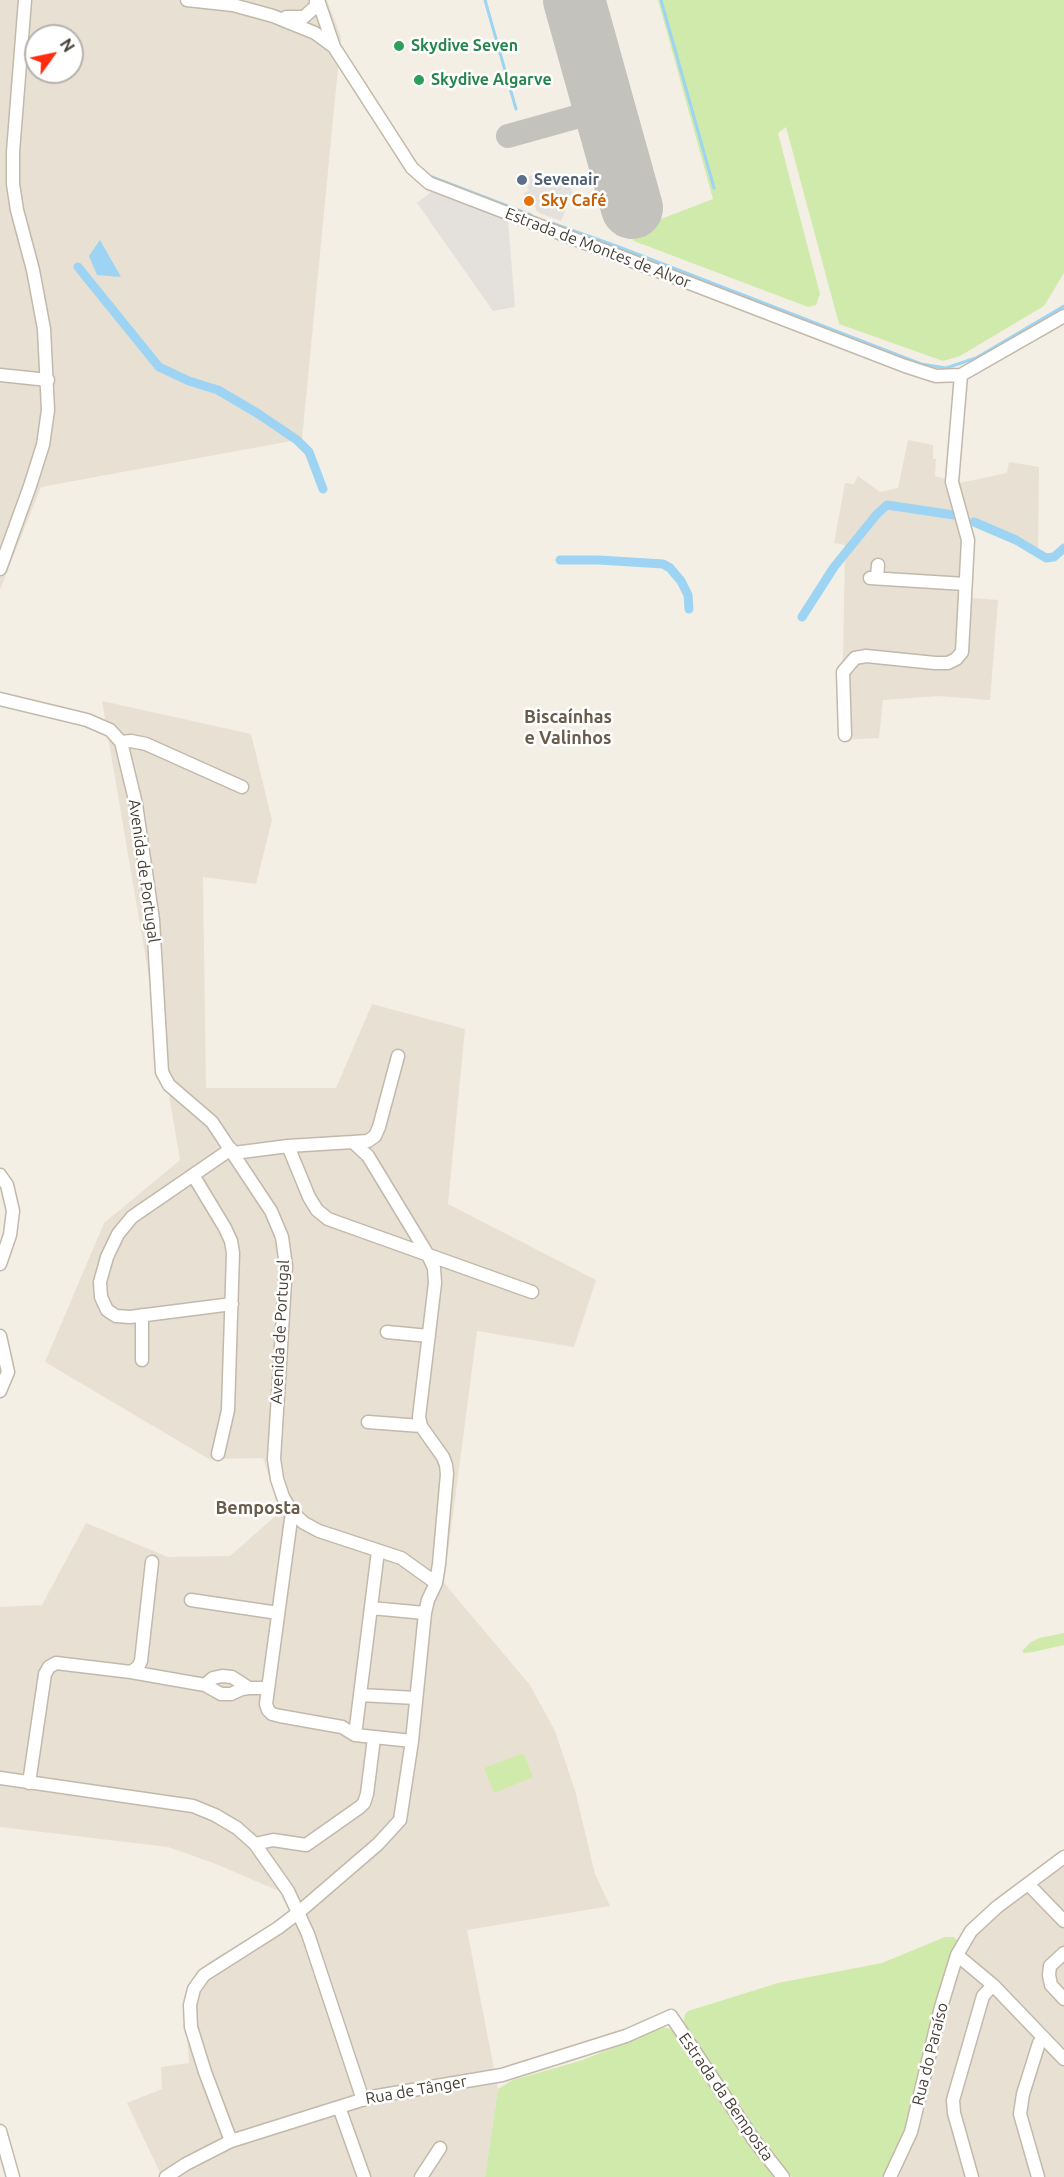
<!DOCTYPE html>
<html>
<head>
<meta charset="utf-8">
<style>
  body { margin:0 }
  #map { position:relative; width:1064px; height:2177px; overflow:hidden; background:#f3efe5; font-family:Ubuntu,sans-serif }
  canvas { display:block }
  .north { position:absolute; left:24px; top:24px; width:60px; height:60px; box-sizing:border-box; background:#fff; border:2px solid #b5b2ae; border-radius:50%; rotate:57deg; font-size:16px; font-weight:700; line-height:24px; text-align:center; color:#463e34 }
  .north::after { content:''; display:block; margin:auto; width:21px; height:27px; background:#ff2c10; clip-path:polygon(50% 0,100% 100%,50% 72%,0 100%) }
</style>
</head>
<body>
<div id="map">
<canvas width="1064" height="2177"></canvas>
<div class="north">N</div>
</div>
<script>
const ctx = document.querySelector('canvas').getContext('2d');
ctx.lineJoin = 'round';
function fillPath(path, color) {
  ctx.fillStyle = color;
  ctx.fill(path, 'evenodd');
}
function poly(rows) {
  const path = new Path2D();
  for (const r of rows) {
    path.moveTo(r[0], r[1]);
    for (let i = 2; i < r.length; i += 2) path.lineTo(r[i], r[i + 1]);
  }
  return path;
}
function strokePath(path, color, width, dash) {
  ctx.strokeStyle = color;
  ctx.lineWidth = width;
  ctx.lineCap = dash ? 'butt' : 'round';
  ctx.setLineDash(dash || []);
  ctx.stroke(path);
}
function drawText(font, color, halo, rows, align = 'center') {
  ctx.font = font + ' Ubuntu,sans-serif';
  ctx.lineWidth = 5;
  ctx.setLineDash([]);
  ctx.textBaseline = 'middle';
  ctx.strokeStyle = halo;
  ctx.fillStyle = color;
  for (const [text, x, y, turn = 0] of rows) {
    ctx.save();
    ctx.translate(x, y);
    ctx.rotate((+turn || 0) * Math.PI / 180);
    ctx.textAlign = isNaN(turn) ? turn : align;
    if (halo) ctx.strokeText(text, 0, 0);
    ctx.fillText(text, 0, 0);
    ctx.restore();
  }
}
fillPath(poly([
  [0,0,327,0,341,37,302,439,41,487,0,590],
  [36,36,72,36,72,72,36,72],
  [908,440,933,445,933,459,936,459,935,476,959,483,1007,473,1009,462,1039,467,1038,551,1036,554,1012,540,970,524,972,598,998,600,990,700,939,696,883,700,879,738,840,740,838,671,843,659,845,545,834,543,845,483,854,484,858,476,880,492,898,488],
  [102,701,251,734,272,820,256,884,203,877,206,1088,336,1088,372,1004,465,1029,448,1204,596,1280,574,1347,477,1331,444,1583,530,1685,555,1731,575,1790,595,1874,610,1906,467,1930,498,2089,485,2177,162,2177,127,2103,162,2089,161,2067,189,2063,185,2003,193,1977,209,1962,293,1911,279,1891,216,1864,168,1847,0,1827,0,1607,42,1605,86,1523,168,1557,230,1556,280,1512,263,1458,209,1459,45,1362,104,1223,180,1160],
  [1064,1866,1064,2177,899,2177,921,2110,944,2008,974,1934,1001,1909]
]), '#e8e0d3');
fillPath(poly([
  [658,0,1064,0,1064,273,1044,306,960,356,943,361,839,324,786,127,778,133,820,294,816,305,808,307,634,241,627,232,713,199],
  [1064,1633,1064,1645,1033,1652,1024,1653,1022,1651,1031,1642,1039,1638],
  [523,1753,533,1777,494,1793,484,1768],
  [945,1937,954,1937,958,1941,958,1947,936,2003,908,2121,882,2177,792,2177,760,2136,698,2049,683,2024,685,2014,688,2011,778,1983,882,1963],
  [662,2027,671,2029,680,2038,777,2177,485,2177,498,2089,513,2080,583,2060]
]), '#d0eaab');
fillPath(poly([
  [537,172,570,187,573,193,561,221,537,212,534,203,523,194,529,190,527,187,530,183,528,177],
  [431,192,508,220,515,307,493,311,417,203]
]), '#e4e1dd');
fillPath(poly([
  [100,240,121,277,97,275,89,256]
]), '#9dd4f4');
strokePath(poly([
  [485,0,516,109],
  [661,0,714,188],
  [432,177,531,215],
  [549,222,619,247,921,364,946,368,976,358,1064,306]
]), '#9dd4f4', 3);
strokePath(poly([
  [78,267,159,367,189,381,218,390,257,413,297,440,309,452,323,489],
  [974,522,1016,540,1046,558,1054,557,1064,548],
  [560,560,599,560,663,564,670,568,681,581,688,595,689,609],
  [802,617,834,567,877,514,887,505,954,515]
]), '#9dd4f4', 9);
strokePath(poly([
  [508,136,594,112,600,107,601,99]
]), '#c4c2bd', 24);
strokePath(poly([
  [574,0,632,208]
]), '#c4c2bd', 62);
const minor = poly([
  [187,0,233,5,273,16,315,33,334,47,412,168,429,183,905,366,936,376,961,375,1064,316],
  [318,0,334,47],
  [286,17,304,17,316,6,316,0],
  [0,375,48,380],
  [0,569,30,486,43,445,48,410,44,329,33,270,17,210,13,184,13,152,25,0],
  [870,578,965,584],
  [877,578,878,565],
  [0,699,87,720,110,730,121,742,136,804,153,920,162,1072,169,1085,212,1122,271,1211,282,1237,286,1266,274,1459,277,1479,283,1497,292,1512,304,1523,319,1531,401,1558,436,1583],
  [845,735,843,672,855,658,866,656,935,663,948,663,956,659,962,652,968,540,952,482,961,375],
  [121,742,131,741,146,744,242,787],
  [353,1142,368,1141,375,1136,379,1127,398,1056],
  [288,1146,309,1197,317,1210,328,1219,532,1292],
  [231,1149,132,1217,118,1234,107,1257,100,1282,101,1297,107,1310,116,1316,130,1317,232,1304],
  [0,1175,7,1185,13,1211,10,1235,0,1264],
  [193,1175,225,1228,231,1241,233,1253,228,1410,218,1454],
  [142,1315,142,1360],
  [387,1332,429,1336],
  [0,1336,8,1372,0,1391],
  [368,1422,421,1426],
  [292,1512,266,1704,268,1710,272,1714,280,1716,342,1727,355,1735,412,1741],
  [191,1600,278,1613],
  [371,1608,425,1613],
  [131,1672,138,1667,141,1661,152,1562],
  [205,1685,213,1678,222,1676,232,1677,249,1688],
  [360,1695,416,1698],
  [355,1735,378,1551],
  [0,1778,193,1806,215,1815,237,1828,255,1844,288,1891,308,1934,363,2100],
  [29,1783,45,1674,49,1667,56,1663,131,1672,205,1685,221,1694,231,1694,242,1689,249,1688,268,1688],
  [255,1844,273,1840,306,1845,360,1807,364,1803,367,1794,374,1738],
  [1028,1884,1064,1921],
  [1064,1953,1050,1966,1049,1975,1051,1985,1064,1999],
  [957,1955,993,1985,1064,2059],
  [339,2107,364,2177],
  [0,2131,13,2177],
  [231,2141,205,2072,191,2027,190,2005,194,1989,204,1975,278,1928,299,1912,378,1844,400,1820,412,1741,425,1613,428,1600,436,1583,439,1564,447,1474,446,1465,443,1457,421,1426,419,1417,435,1283,434,1268,428,1255,368,1156,353,1142,288,1146,234,1153],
  [166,2177,186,2164,231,2141,371,2097,502,2075,626,2036,671,2016,754,2140,783,2177],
  [421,2177,440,2148],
  [890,2177,911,2132,941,2007,957,1955,971,1931,997,1907,1064,1857],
  [972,2177,954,2113,953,2100,983,1996,993,1985],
  [1038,2177,1020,2114,1023,2094,1039,2043,1044,2039]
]);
strokePath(minor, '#c2b9aa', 15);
strokePath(minor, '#fff', 12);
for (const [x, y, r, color] of [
  [399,46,6,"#2e9e5b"],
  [419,80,6,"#2e9e5b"],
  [522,180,6,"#5c6f8a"],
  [529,201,6,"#e8710a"]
]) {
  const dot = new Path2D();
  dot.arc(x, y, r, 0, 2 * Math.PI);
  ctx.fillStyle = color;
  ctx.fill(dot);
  strokePath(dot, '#fff', 2);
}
drawText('bold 16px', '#27864d', '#fff', [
  ["Skydive Seven",411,46],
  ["Skydive Algarve",431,80]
], 'left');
drawText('bold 16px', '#4e5e75', '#fff', [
  ["Sevenair",534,180]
], 'left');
drawText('bold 16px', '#c56008', '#fff', [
  ["Sky Café",541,201]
], 'left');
drawText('16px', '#463e34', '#fff', [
  ["Estrada de Montes de Alvor",598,248,21],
  ["Avenida de Portugal",144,871,82],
  ["Avenida de Portugal",280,1332,-87],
  ["Rua do Paraíso",930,2054,-76],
  ["Rua de Tânger",416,2090,-10],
  ["Estrada da Bemposta",726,2097,55]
]);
drawText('bold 18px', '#6a5c4b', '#fff', [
  ["Biscaínhas",568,717],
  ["e Valinhos",568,738],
  ["Bemposta",258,1508]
]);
</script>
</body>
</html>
